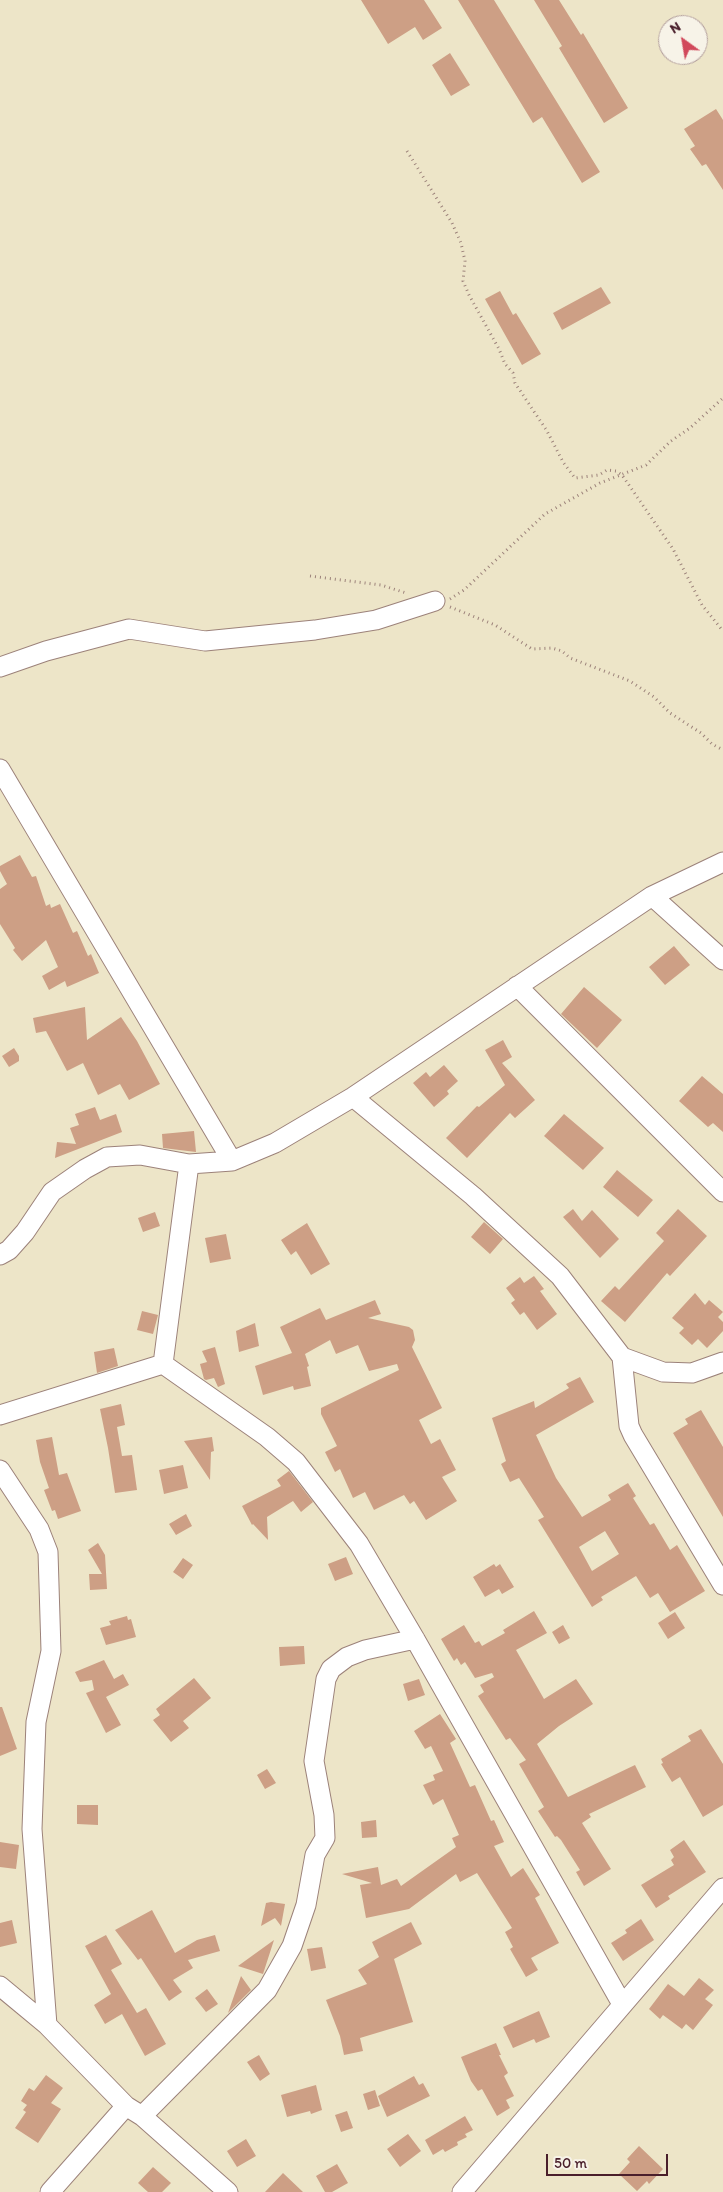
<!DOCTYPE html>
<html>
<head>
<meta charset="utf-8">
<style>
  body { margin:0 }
  #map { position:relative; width:723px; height:2192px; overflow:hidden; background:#ede5c8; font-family:Itim,sans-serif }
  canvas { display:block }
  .north { position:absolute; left:658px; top:15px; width:50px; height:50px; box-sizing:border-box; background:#f7f3e8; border:1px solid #b29e9c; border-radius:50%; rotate:328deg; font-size:14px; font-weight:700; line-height:20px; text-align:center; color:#4a1f2b }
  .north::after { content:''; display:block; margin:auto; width:18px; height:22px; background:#d1495b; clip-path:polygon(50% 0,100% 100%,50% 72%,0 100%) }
  .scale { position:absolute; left:546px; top:2154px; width:122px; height:22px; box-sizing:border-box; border:2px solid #4a1f2b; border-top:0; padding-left:6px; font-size:15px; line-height:18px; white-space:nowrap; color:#4a1f2b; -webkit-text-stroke:4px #f7f3e8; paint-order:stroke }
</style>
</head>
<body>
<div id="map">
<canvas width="723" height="2192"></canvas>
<div class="north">N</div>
<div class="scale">50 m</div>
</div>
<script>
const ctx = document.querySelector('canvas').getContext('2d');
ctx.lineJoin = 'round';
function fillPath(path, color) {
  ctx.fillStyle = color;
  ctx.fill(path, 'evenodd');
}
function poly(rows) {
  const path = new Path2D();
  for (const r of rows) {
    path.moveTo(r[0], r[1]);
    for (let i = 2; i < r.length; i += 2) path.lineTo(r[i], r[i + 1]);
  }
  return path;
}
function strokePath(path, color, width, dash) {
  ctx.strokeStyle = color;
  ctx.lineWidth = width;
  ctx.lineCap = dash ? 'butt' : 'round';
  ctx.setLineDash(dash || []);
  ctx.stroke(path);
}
fillPath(poly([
  [361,0,424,0,442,28,423,40,415,27,388,44],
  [458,0,494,0,600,172,582,183,542,117,533,123],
  [534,0,559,0,581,35,583,33,628,108,604,123,559,48,562,46],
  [450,53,470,85,451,96,432,65],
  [716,109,723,120,723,190,706,164,702,166,690,149,695,146,684,129],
  [601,287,611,303,562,330,553,313],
  [500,291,513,315,516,313,541,354,522,365,485,299],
  [20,855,32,877,36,876,46,906,50,904,51,908,60,904,73,933,77,931,88,956,91,954,99,973,67,987,65,981,49,990,42,976,58,967,46,940,22,961,13,950,15,948,0,924,0,889,7,884,0,871,0,866],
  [674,946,690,965,665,985,649,967],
  [584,987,622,1020,597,1048,561,1014],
  [85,1007,87,1040,121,1017,137,1041,160,1084,129,1100,120,1084,98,1095,83,1063,67,1071,46,1031,36,1033,33,1018],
  [503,1040,512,1057,502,1063,535,1100,515,1118,510,1113,467,1158,446,1138,477,1106,479,1107,505,1085,485,1050],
  [14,1048,19,1056,19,1061,9,1067,2,1056],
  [444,1065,458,1081,447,1091,449,1094,434,1107,413,1083,426,1072,430,1077],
  [702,1076,723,1094,723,1132,713,1123,708,1127,679,1101],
  [95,1107,100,1120,116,1114,122,1132,55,1158,57,1142,76,1144,70,1128,79,1125,75,1114],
  [564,1114,604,1148,583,1170,544,1136],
  [194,1131,196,1152,163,1148,162,1134],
  [617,1170,653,1200,638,1217,603,1187],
  [573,1209,582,1221,592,1210,619,1239,600,1258,563,1217],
  [678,1209,707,1236,670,1276,667,1273,625,1322,601,1301,615,1286,619,1290,664,1241,656,1233],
  [155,1212,160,1226,143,1232,138,1218],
  [484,1222,503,1239,490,1254,471,1237],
  [307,1223,330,1264,311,1275,296,1251,291,1255,281,1240],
  [226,1234,231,1259,210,1263,205,1238],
  [534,1276,544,1289,540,1291,557,1314,537,1330,524,1312,520,1315,511,1303,515,1300,506,1288,520,1277,524,1283],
  [695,1293,705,1305,709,1300,723,1312,718,1317,723,1322,723,1331,707,1348,698,1339,692,1345,679,1333,684,1328,672,1318],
  [375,1300,381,1314,368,1318,409,1327,413,1330,415,1340,412,1347,442,1408,419,1420,431,1444,440,1439,456,1470,442,1477,457,1501,426,1520,414,1501,410,1504,404,1495,374,1510,365,1492,353,1498,340,1469,335,1472,325,1452,337,1446,321,1414,321,1408,399,1370,397,1364,369,1371,358,1345,336,1354,330,1340,305,1354,309,1366,307,1367,311,1386,294,1390,293,1386,263,1395,255,1366,292,1353,280,1327,320,1308,326,1320],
  [142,1311,158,1315,153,1334,137,1330],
  [255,1323,259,1346,239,1352,236,1331],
  [215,1347,225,1384,218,1387,214,1378,206,1380,204,1379,200,1364,207,1362,202,1351],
  [114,1348,118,1366,97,1373,94,1352],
  [580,1377,594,1402,536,1435,556,1478,582,1517,611,1500,608,1495,628,1483,636,1496,633,1498,650,1525,654,1523,670,1550,677,1545,705,1591,670,1612,658,1593,650,1598,636,1576,601,1597,603,1600,592,1607,538,1520,544,1517,519,1478,510,1482,501,1464,506,1461,492,1418,534,1401,535,1408,569,1388,566,1384],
  [605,1531,619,1554,592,1571,579,1547],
  [121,1404,125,1425,117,1427,122,1456,132,1455,137,1490,115,1493,108,1448,100,1409],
  [701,1410,723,1447,723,1517,673,1433,688,1424,685,1419],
  [52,1437,59,1475,67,1473,81,1511,58,1519,55,1510,52,1511,44,1490,49,1488,40,1462,36,1440],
  [212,1437,214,1451,211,1452,210,1480,184,1441],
  [183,1465,188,1488,164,1494,159,1470],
  [289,1471,313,1502,301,1512,293,1501,267,1517,268,1540,253,1524,252,1525,242,1506,281,1486,277,1480],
  [186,1514,192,1526,176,1535,169,1524],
  [98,1543,105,1555,107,1589,90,1590,89,1574,102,1574,88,1550],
  [346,1557,353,1574,335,1581,328,1564],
  [183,1558,193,1565,183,1579,173,1572],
  [494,1564,496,1567,500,1564,514,1587,502,1594,499,1589,485,1597,473,1577],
  [534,1611,547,1633,516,1650,544,1699,576,1679,593,1704,559,1726,537,1744,568,1797,635,1765,646,1787,589,1814,591,1817,582,1823,611,1869,584,1886,576,1872,580,1870,561,1840,557,1836,555,1837,538,1811,544,1807,519,1764,526,1760,510,1738,506,1740,478,1696,484,1692,480,1685,494,1677,492,1673,475,1678,465,1662,461,1665,457,1658,454,1661,441,1639,464,1625,475,1643,479,1641,482,1646,505,1633,503,1630],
  [675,1612,685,1628,668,1639,658,1623],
  [127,1616,128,1620,131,1619,136,1637,106,1645,100,1628,111,1625,109,1621],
  [563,1625,570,1638,559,1644,552,1632],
  [304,1646,305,1664,280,1666,279,1647],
  [104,1660,114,1679,123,1674,129,1685,106,1697,121,1725,106,1733,86,1693,94,1690,92,1680,80,1682,75,1672],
  [194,1678,211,1698,183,1721,189,1728,171,1742,153,1720,160,1715,156,1709],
  [419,1679,425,1695,408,1701,403,1684],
  [0,1707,2,1707,17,1749,0,1756],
  [440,1714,456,1739,450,1743,470,1787,475,1785,491,1821,494,1820,504,1842,494,1846,511,1877,523,1868,540,1895,535,1898,559,1943,531,1958,538,1970,526,1977,510,1949,513,1947,505,1932,512,1928,477,1873,460,1882,456,1874,409,1909,366,1918,360,1885,372,1883,342,1874,378,1867,381,1885,397,1879,401,1886,456,1847,452,1838,459,1835,443,1799,433,1805,423,1785,435,1780,433,1775,443,1771,431,1746,425,1749,414,1731],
  [701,1729,723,1764,723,1805,703,1817,680,1777,672,1782,661,1764,663,1763,661,1759,691,1741,688,1736],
  [267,1769,276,1783,265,1789,257,1775],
  [77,1805,98,1805,98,1825,77,1824],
  [376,1820,377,1837,362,1838,361,1822],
  [684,1840,706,1872,668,1896,670,1899,656,1908,641,1885,674,1865,671,1860,674,1857,670,1850],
  [0,1842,19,1845,16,1869,0,1867],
  [271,1902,285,1904,281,1926,275,1918,261,1926,266,1903],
  [152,1910,175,1953,197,1940,215,1935,220,1951,188,1960,193,1968,173,1980,182,1992,169,2001,141,1958,138,1960,115,1930],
  [641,1919,654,1940,623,1961,611,1943,627,1933,625,1930],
  [12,1920,17,1943,0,1947,0,1923],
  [411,1922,422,1944,394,1959,413,2022,360,2038,363,2051,344,2055,340,2036,326,2000,367,1984,358,1970,379,1957,372,1942],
  [106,1935,122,1964,111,1970,137,2013,146,2008,166,2044,145,2056,122,2014,105,2024,94,2005,111,1994,85,1946],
  [274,1940,263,1974,238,1966],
  [322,1947,326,1968,311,1971,307,1949],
  [241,1976,251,1990,228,2013],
  [699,1978,714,1990,705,1999,713,2005,693,2030,686,2024,682,2029,663,2015,660,2019,649,2009,668,1984,684,1996],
  [207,1989,218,2004,206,2012,195,1998],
  [539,2011,550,2037,536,2043,534,2039,513,2048,503,2027],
  [496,2043,501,2055,499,2055,508,2073,504,2076,514,2096,506,2100,510,2108,497,2116,482,2089,478,2091,471,2081,461,2057],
  [259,2055,270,2074,260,2081,247,2062],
  [46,2075,63,2088,51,2103,61,2109,38,2143,15,2128,26,2112,23,2110,27,2105,21,2101,29,2088,34,2091],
  [414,2076,419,2085,423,2083,430,2096,387,2117,378,2096],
  [316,2085,322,2110,311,2114,310,2111,287,2117,281,2095],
  [375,2090,380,2106,368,2110,363,2094],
  [347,2111,353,2128,341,2132,335,2115],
  [465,2116,473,2130,465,2134,467,2137,457,2142,458,2145,445,2152,443,2149,433,2155,425,2140],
  [408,2134,421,2151,400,2167,387,2149],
  [246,2139,256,2156,237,2167,227,2151],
  [639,2146,663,2169,649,2184,647,2181,637,2191,619,2174,630,2162,627,2159],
  [337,2164,348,2183,332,2192,325,2192,316,2176],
  [153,2167,171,2183,162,2192,148,2192,138,2183],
  [283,2173,303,2192,265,2192]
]), '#cd9f85');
const minor = poly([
  [0,667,46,651,129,629,205,641,315,630,376,620,435,601],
  [0,769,232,1161],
  [652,896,723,960],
  [517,986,723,1192],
  [353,1097,473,1196,560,1276,622,1357,629,1426,633,1435,723,1585],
  [0,1255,9,1250,25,1232,52,1192,85,1169,107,1157,140,1155,189,1164],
  [622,1357,663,1372,692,1373,723,1362],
  [163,1364,267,1437,296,1462,359,1544,415,1639,622,2004],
  [0,1415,163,1364,189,1164,232,1161,275,1143,353,1097,652,896,723,862],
  [0,1470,39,1529,48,1552,51,1651,36,1722,32,1829,47,2025],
  [0,1986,47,2025,126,2106,142,2116,228,2192],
  [142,2116,267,1990,292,1946,306,1905,315,1855,325,1838,324,1815,314,1761,326,1679,331,1669,347,1657,365,1650,415,1639],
  [50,2192,126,2106],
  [462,2192,723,1888]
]);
strokePath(minor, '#9c827a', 21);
strokePath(poly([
  [407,151,452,223,461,243,465,261,463,281,469,295,499,349,505,364,513,373,515,383,547,431,563,462,575,478,599,475,607,470,616,471,622,475,673,549,702,605,723,631],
  [310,576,381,585,406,593],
  [450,599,464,590,545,514,600,483,646,465,671,441,690,428,723,398],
  [450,607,495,625,532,649,552,648,562,651,570,658,630,681,654,697,670,713,701,733,712,744,723,750]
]), '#9c827a', 3, [1, 4]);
strokePath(minor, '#fff', 19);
</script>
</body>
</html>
